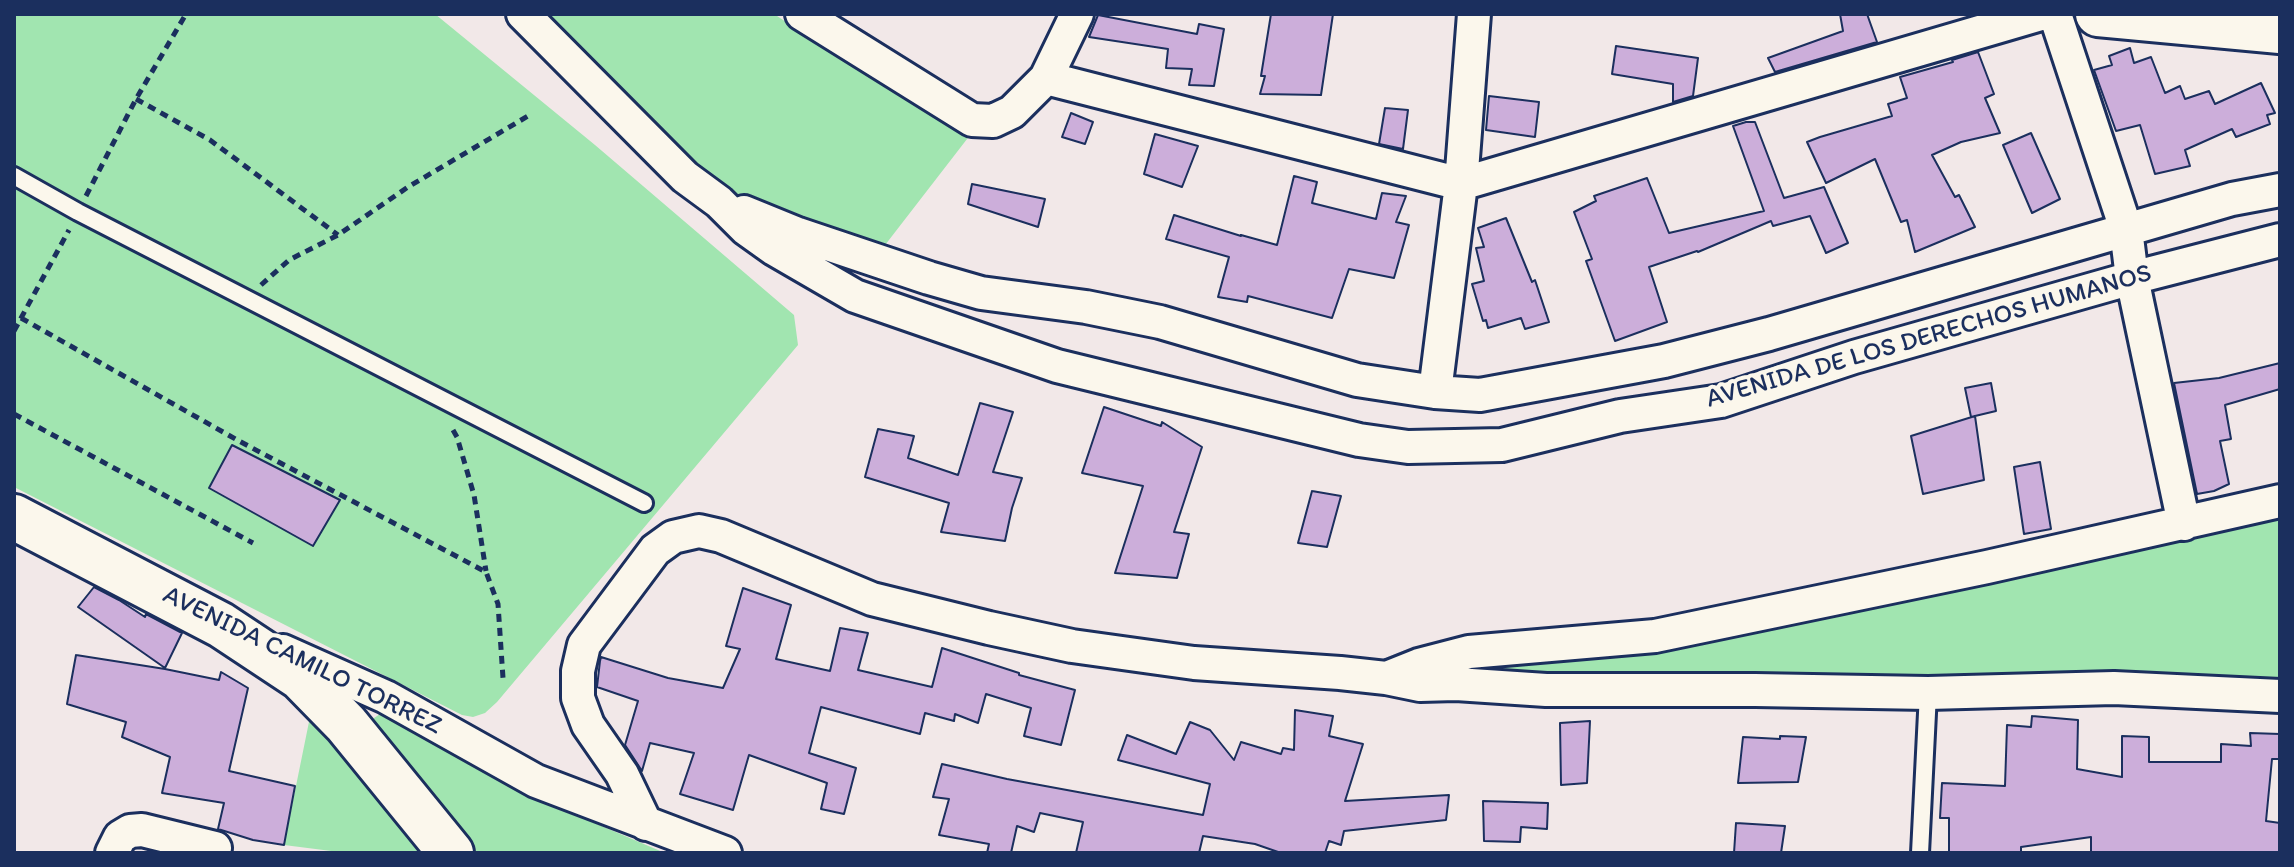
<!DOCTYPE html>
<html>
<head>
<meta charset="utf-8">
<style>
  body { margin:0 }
  #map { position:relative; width:2294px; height:867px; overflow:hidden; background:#f2e8e8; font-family:Itim,sans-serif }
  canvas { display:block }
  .frame { position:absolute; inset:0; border:16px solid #1b2f5e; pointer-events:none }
</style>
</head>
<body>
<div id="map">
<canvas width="2294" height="867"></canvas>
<div class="frame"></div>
</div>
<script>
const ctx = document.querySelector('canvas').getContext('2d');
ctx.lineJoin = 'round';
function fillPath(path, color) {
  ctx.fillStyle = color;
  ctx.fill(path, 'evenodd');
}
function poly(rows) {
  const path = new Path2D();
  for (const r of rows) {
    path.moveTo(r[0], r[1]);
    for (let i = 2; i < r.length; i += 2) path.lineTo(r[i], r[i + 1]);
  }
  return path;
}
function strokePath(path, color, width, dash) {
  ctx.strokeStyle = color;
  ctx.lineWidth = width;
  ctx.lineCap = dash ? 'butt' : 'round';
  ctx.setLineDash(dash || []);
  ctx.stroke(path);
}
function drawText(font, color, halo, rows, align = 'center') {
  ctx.font = font + ' Itim,sans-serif';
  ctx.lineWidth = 8;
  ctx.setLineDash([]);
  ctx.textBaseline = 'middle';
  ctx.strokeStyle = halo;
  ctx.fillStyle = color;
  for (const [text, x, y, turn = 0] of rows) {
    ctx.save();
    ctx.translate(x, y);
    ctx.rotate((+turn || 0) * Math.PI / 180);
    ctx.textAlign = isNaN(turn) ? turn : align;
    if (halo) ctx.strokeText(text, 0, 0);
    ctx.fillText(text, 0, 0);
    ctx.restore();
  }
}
fillPath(poly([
  [14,14,435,14,595,145,794,315,798,345,497,702,485,713,473,717,462,715,14,487],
  [538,14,774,14,865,74,974,130,882,249,803,224,725,193,690,165],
  [2280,513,2280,683,2178,675,1531,673,1470,670,1460,666],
  [311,712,424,853,347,853,284,845],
  [380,714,388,714,550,804,665,853,476,853,376,732,372,725,374,718]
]), '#a1e5b0');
const building = poly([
  [1271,14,1333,14,1321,95,1260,94,1265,76,1261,76,1271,14],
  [1840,14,1867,14,1877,42,1775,72,1768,58,1843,31,1840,14],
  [1098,15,1197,34,1199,24,1224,29,1214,86,1189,85,1192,69,1166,68,1168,49,1089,37,1098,15],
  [1616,46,1698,58,1693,96,1673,102,1673,84,1612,74,1616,46],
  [2130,48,2134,63,2151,57,2165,93,2180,86,2185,99,2209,91,2215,104,2261,83,2275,113,2267,115,2270,124,2236,137,2232,129,2185,150,2190,166,2155,174,2140,125,2116,131,2094,70,2112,65,2109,56,2130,48],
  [1978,52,1994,94,1985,98,2000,133,1961,142,1932,155,1955,197,1959,195,1975,227,1915,252,1907,220,1901,222,1875,159,1826,183,1807,142,1820,137,1892,116,1888,104,1907,98,1900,77,1953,62,1952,60,1978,52],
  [1489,96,1539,102,1535,137,1486,130,1489,96],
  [1385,108,1408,110,1403,149,1379,144,1385,108],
  [1071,113,1093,122,1085,144,1062,137,1071,113],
  [1746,122,1755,122,1784,198,1824,187,1848,243,1826,253,1810,216,1773,226,1771,221,1698,252,1697,251,1649,267,1667,322,1615,341,1586,261,1592,259,1574,212,1596,201,1594,196,1647,178,1669,233,1764,211,1733,126,1746,122],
  [2031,133,2060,199,2032,213,2003,145,2031,133],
  [1155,134,1198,146,1182,187,1144,174,1155,134],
  [1294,176,1317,182,1312,203,1376,219,1382,193,1406,196,1396,222,1409,225,1394,278,1349,269,1332,318,1248,296,1247,302,1218,297,1229,257,1166,239,1174,215,1241,236,1241,235,1277,245,1294,176],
  [972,184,1045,199,1038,227,968,204,972,184],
  [1506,218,1532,282,1535,280,1549,322,1525,329,1521,318,1488,328,1486,320,1483,321,1472,284,1484,281,1476,248,1484,247,1478,228,1506,218],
  [2280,363,2280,389,2225,405,2231,439,2220,441,2229,484,2214,491,2197,494,2174,383,2219,378,2280,363],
  [1991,383,1996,411,1975,416,1984,480,1923,494,1911,436,1975,416,1971,417,1965,388,1991,383],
  [980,403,1013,412,993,472,1022,478,1012,508,1005,541,941,532,949,503,865,477,878,429,914,436,908,458,958,475,980,403],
  [1104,407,1161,426,1162,422,1202,447,1174,532,1189,534,1177,578,1115,573,1143,486,1082,473,1104,407],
  [232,445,340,500,313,546,209,488,232,445],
  [2040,462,2051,529,2024,534,2014,467,2040,462],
  [1312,491,1341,496,1327,547,1298,543,1312,491],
  [94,587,119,600,145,617,146,614,182,633,165,668,78,607,94,587],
  [743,588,791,605,776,659,830,671,840,628,868,633,858,670,932,687,942,648,1019,673,1019,675,1075,690,1061,745,1024,736,1031,708,986,694,978,723,955,714,954,721,925,713,920,734,821,707,809,753,856,768,844,814,821,809,827,783,749,755,733,810,680,794,694,753,650,743,642,771,625,745,638,701,597,687,600,661,601,657,668,678,723,688,740,649,726,646,743,588],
  [76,655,165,669,219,680,221,672,248,688,229,771,295,786,284,845,253,840,218,829,224,803,162,793,170,757,122,737,126,722,67,704,76,655],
  [1295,710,1333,716,1329,736,1363,744,1345,801,1449,795,1446,820,1344,831,1341,845,1329,841,1325,853,1281,853,1255,844,1203,836,1199,853,1076,853,1083,822,1040,813,1034,832,1017,826,1011,853,987,853,989,844,939,835,949,799,933,797,942,764,1007,779,1203,815,1210,784,1118,760,1127,735,1176,754,1190,722,1210,730,1234,760,1241,742,1281,754,1283,748,1294,750,1295,710],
  [2032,716,2078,720,2077,769,2122,777,2122,736,2149,737,2149,762,2221,762,2221,744,2251,746,2250,733,2280,734,2280,759,2272,759,2266,821,2280,823,2280,853,2091,853,2091,837,2021,847,2021,853,1949,853,1949,818,1940,818,1942,783,2005,786,2007,725,2031,727,2032,716],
  [1590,721,1587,783,1561,785,1560,723,1590,721],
  [1780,736,1806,737,1798,782,1738,783,1743,737,1780,739,1780,736],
  [1483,801,1548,803,1547,829,1521,827,1520,842,1484,841,1483,801],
  [1736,823,1785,826,1781,853,1734,853,1736,823]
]);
fillPath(building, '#ccaeda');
strokePath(building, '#1b2f5e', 2);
const lane = poly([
  [14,176,78,212,644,503],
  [1920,853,1928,693]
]);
const street = poly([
  [523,14,685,177,719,202,746,229,774,249,855,296,1057,366,1359,440,1408,447,1502,445,1620,416,1721,401,1854,357,2132,278,2280,240],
  [802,14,972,120,993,121,1012,112,1046,78,1077,14],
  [2055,14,2126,229,2132,278,2184,524],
  [1046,78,1461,184,2041,14],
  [744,212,798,234,929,278,981,293,1086,307,1160,322,1357,380,1435,392,1480,395,1664,361,1769,334,2232,199,2280,190],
  [1435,392,1461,184,1474,14],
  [283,651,386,697,536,781,725,853],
  [1389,677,1419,665,1469,652,1655,636,1987,567,2280,501],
  [646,824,622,774,588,725,578,698,578,671,584,645,655,550,673,537,699,531,721,536,872,599,989,628,1072,646,1194,663,1340,673,1386,678,1420,685,1456,684,1546,690,1755,690,1928,693,2114,688,2280,696],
  [112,853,120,837,130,831,142,830,215,848]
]);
const secondary = poly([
  [2098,14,2280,31],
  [14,517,221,625,301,678,346,724,451,853]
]);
strokePath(lane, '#1b2f5e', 22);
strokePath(street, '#1b2f5e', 38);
strokePath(secondary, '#1b2f5e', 50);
strokePath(poly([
  [136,99,210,140,338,235],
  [86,196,136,99,186,14],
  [261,285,289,260,338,235,408,187,528,116],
  [21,318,239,441,486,572,498,604,503,678],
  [14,331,69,230],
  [14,414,253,543],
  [453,430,457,437,474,495,486,571]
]), '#1b2f5e', 5, [8, 6]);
strokePath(lane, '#fbf7ec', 16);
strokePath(street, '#fbf7ec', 32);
strokePath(secondary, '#fbf7ec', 44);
drawText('26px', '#1b2f5e', '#fbf7ec', [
  ["AVENIDA DE LOS DERECHOS HUMANOS",1929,337,-16],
  ["AVENIDA CAMILO TORREZ",302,661,26]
]);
</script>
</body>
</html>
